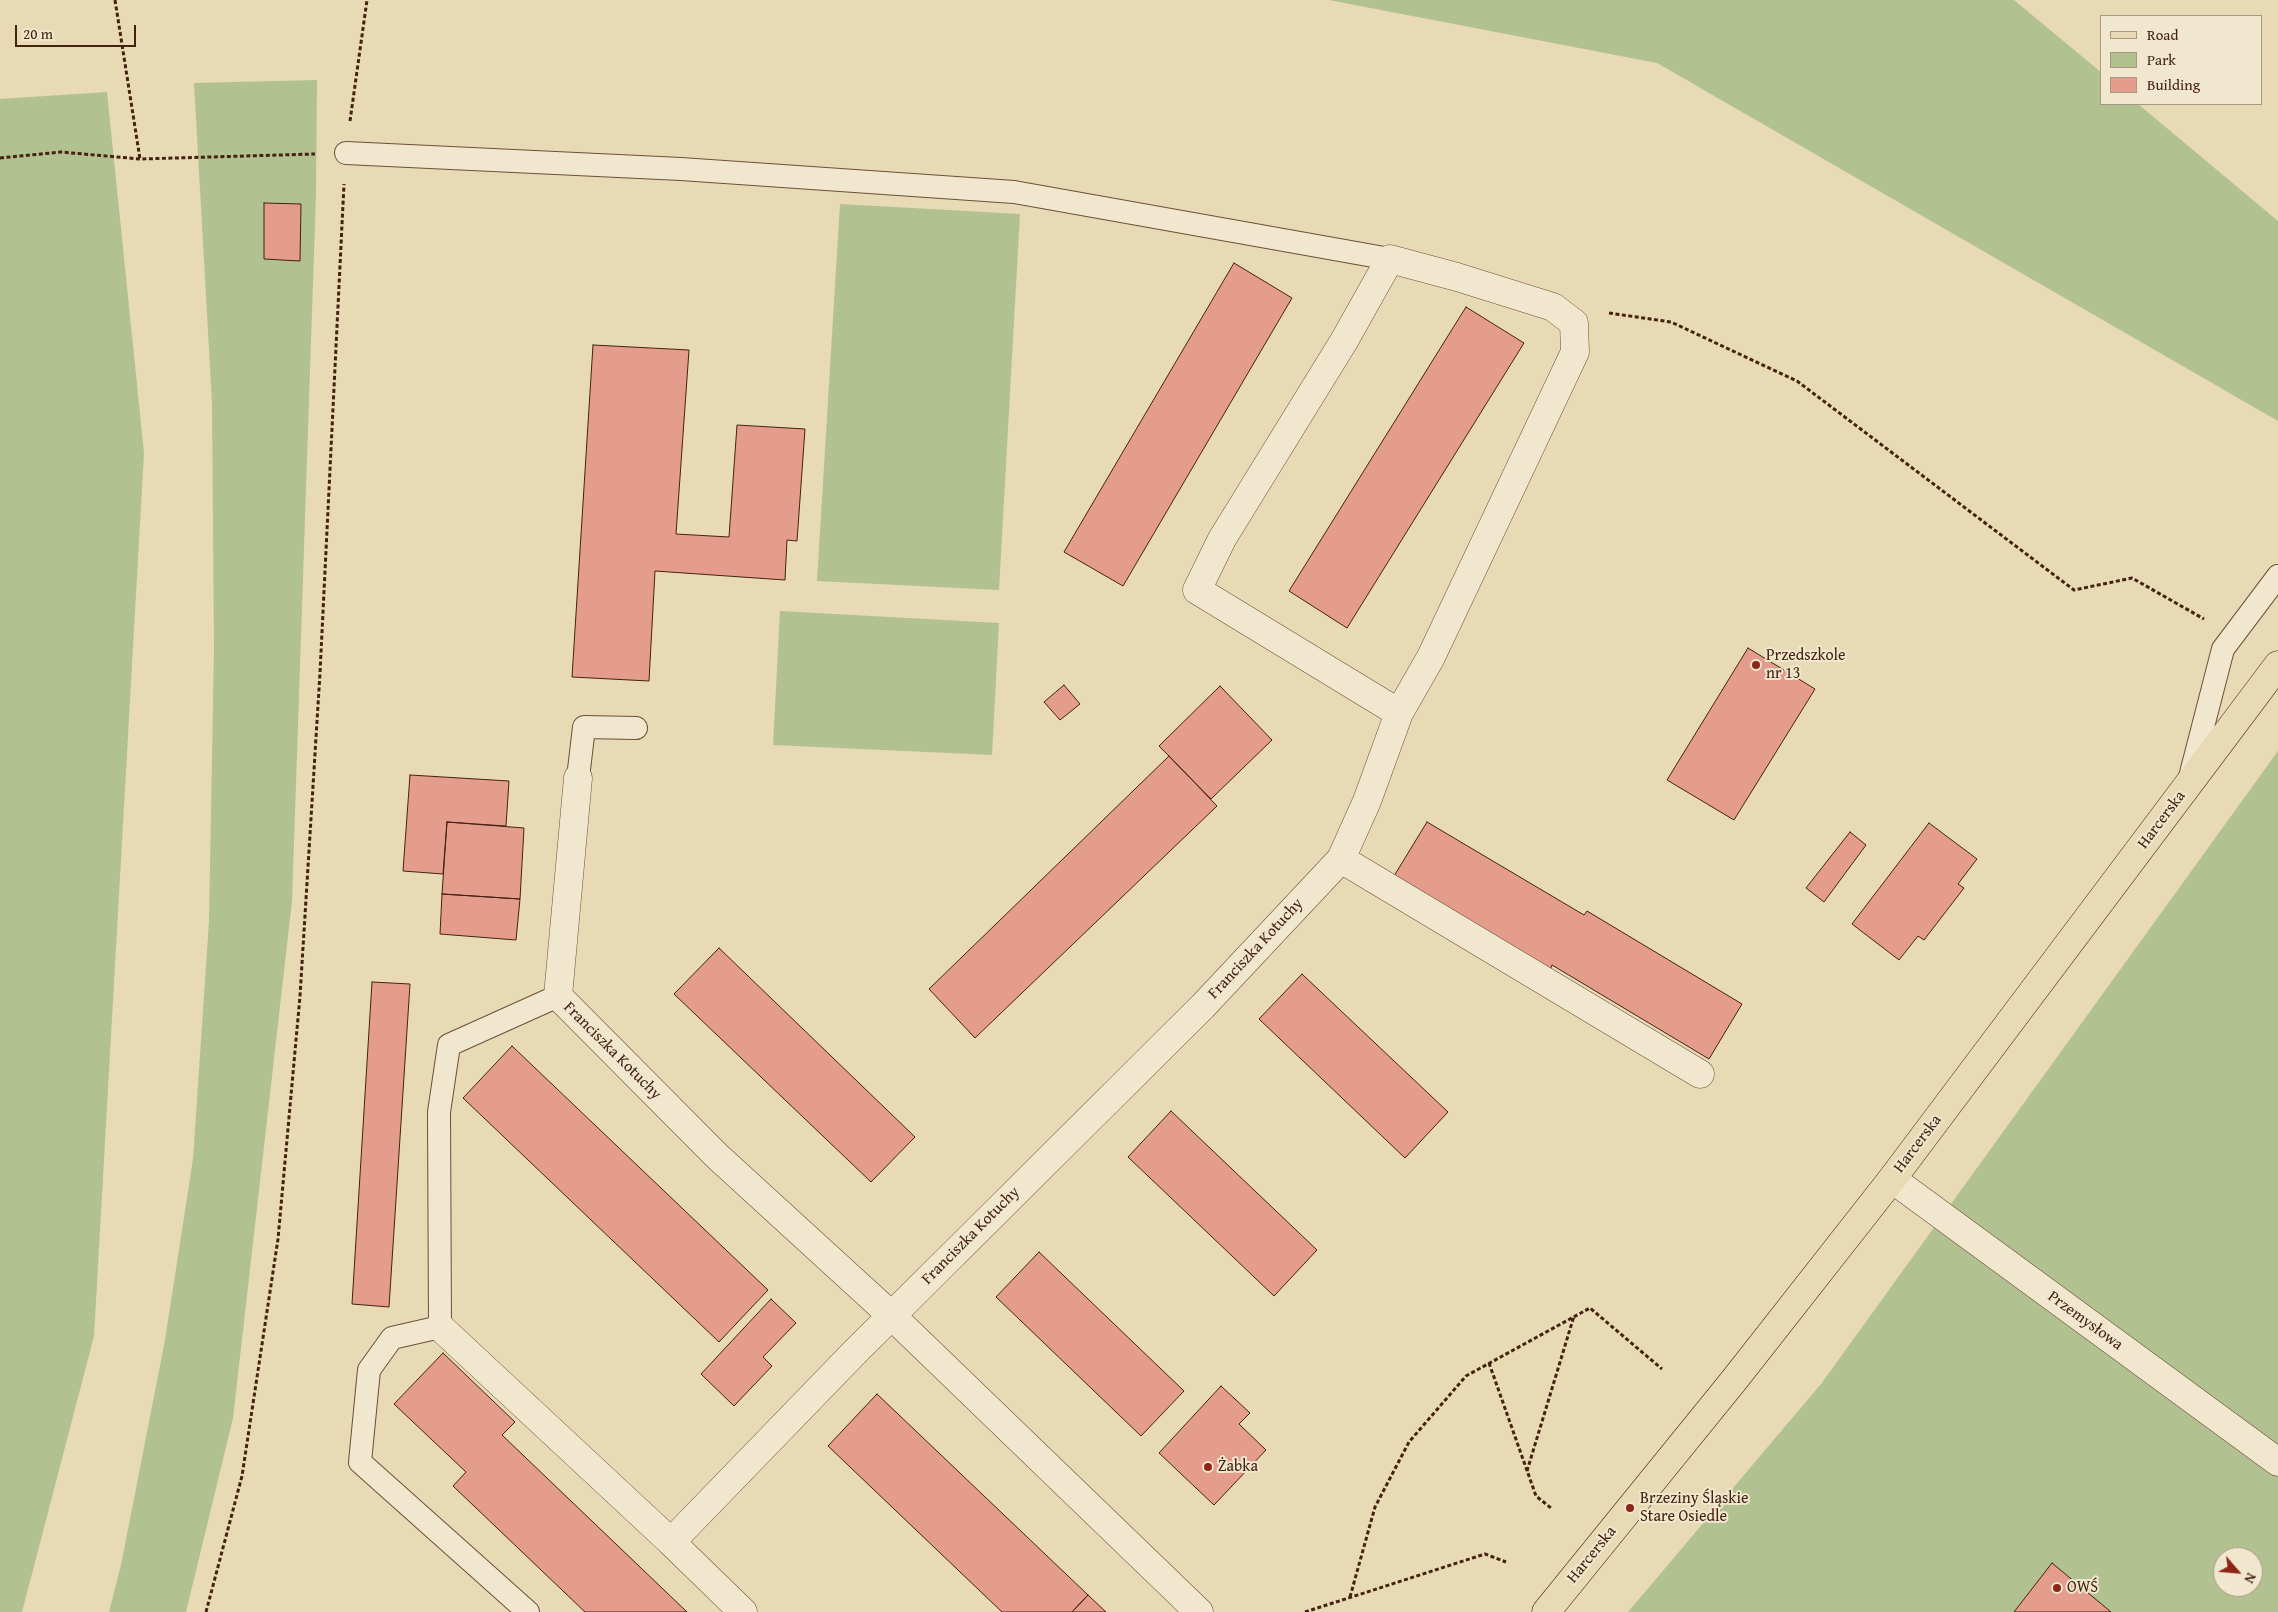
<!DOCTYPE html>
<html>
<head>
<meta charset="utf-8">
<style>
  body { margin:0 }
  #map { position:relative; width:2278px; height:1612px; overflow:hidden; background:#e8dab4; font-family:"Gentium Book Plus",serif }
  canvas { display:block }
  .legend { position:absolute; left:2100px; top:15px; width:162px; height:90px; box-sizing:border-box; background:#f0e7ce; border:1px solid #ab9882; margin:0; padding:6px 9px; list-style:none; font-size:15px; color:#442111 }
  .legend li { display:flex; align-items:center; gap:10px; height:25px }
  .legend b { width:25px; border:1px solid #ab9882 }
  .north { position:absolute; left:2213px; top:1547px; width:50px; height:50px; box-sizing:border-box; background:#f0e7ce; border:1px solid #ab9882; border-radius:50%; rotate:117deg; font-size:14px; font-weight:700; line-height:20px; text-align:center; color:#442111 }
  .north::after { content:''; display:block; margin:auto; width:18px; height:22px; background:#8f2418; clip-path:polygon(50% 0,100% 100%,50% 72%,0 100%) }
  .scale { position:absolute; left:15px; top:25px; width:121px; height:22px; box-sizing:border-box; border:2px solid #442111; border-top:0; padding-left:6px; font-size:15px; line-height:18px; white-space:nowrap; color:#442111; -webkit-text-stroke:4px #f0e7ce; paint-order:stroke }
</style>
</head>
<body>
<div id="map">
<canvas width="2278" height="1612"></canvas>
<ul class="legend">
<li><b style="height:6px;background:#e8dab4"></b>Road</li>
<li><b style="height:14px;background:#b2c190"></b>Park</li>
<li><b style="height:14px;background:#e49c8c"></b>Building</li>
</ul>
<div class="north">N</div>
<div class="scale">20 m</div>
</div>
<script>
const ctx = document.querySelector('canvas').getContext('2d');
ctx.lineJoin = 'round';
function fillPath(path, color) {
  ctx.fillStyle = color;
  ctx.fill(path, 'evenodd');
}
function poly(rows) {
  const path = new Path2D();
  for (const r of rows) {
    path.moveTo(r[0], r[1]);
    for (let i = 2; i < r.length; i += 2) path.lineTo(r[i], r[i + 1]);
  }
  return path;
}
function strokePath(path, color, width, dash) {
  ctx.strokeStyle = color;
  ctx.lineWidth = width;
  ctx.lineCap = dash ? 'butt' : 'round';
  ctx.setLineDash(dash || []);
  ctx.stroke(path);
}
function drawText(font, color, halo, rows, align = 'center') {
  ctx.font = font + ' "Gentium Book Plus",serif';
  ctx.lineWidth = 4;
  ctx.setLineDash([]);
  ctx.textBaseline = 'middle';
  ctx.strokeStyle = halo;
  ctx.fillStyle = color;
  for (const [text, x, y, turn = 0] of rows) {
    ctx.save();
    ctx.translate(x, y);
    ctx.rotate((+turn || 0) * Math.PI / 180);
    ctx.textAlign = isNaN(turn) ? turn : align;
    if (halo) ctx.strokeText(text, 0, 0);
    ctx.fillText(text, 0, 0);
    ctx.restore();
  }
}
fillPath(poly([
  [1329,0,2014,0,2102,73,2102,104,2138,104,2278,221,2278,421,1657,63],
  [317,80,316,194,292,901,233,1418,186,1612,109,1612,121,1565,165,1340,193,1159,209,921,214,648,212,402,194,83],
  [107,92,144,453,94,1336,22,1612,0,1612,0,99],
  [840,204,1020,214,999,590,817,581],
  [780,611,999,623,992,755,773,745],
  [2278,751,2278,1612,1628,1612,1821,1384],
  [2223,1557,2253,1557,2253,1587,2223,1587]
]), '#b2c190');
const building = poly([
  [264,203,301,204,300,261,264,259,264,203],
  [1234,263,1292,298,1123,586,1064,552,1234,263],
  [1466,307,1524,343,1347,628,1289,591,1466,307],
  [593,345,689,350,676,534,729,537,737,425,805,429,797,541,787,540,785,580,655,571,649,681,572,677,593,345],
  [1748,648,1815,689,1734,820,1667,780,1748,648],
  [1064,685,1080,704,1060,720,1044,702,1064,685],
  [1220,686,1272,740,1211,799,1159,746,1220,686],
  [1169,756,1217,806,975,1038,929,989,1169,756],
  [410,775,509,781,506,826,447,822,443,874,403,871,410,775],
  [447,822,524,828,520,899,442,894,447,822],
  [1427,822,1584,915,1587,911,1742,1004,1709,1059,1552,965,1550,970,1394,876,1427,822],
  [1929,823,1977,859,1958,884,1964,888,1924,940,1918,936,1899,960,1852,924,1929,823],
  [1850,832,1866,845,1824,902,1806,888,1850,832],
  [442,894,520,899,516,940,440,934,442,894],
  [719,948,915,1137,871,1182,674,994,719,948],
  [1302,974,1448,1112,1405,1158,1259,1019,1302,974],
  [372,982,410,984,389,1307,352,1304,372,982],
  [512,1046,768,1290,719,1342,463,1098,512,1046],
  [1171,1111,1317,1250,1274,1296,1128,1157,1171,1111],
  [1039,1252,1184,1391,1141,1436,996,1297,1039,1252],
  [771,1299,796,1323,763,1357,772,1366,734,1406,701,1374,771,1299],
  [443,1353,515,1422,502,1435,687,1612,585,1612,453,1486,466,1472,394,1404,443,1353],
  [1221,1386,1250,1413,1239,1424,1266,1450,1214,1505,1159,1453,1221,1386],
  [877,1394,1088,1595,1072,1612,1002,1612,828,1446,877,1394],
  [2052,1563,2111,1612,2014,1612,2052,1563],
  [1088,1595,1106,1612,1072,1612,1088,1595]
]);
fillPath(building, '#e49c8c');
strokePath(building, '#442111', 1);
const lane = poly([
  [346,153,681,169,1014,192,1390,259],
  [2190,777,2223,649,2278,576],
  [578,778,584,727,636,728],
  [528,1612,360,1462,369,1370,392,1338,440,1327,439,1112,449,1045,558,996]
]);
const street = poly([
  [578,778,558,996,717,1156,892,1316,1199,1612],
  [1341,859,1700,1074],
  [1892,1179,2278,1462],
  [440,1327,671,1542],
  [743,1612,671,1542,854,1353,1203,1006,1341,859,1367,801,1399,713,1197,590,1222,539,1344,341,1390,259,1457,277,1553,307,1574,323,1575,352,1431,657,1399,713]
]);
const primary = poly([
  [1546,1612,1735,1379,1892,1179,2278,665]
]);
strokePath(lane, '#6d4f3a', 24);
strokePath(street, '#6d4f3a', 29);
strokePath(primary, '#442111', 29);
strokePath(poly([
  [115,0,140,159],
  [350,121,367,0],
  [0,158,61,152,140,159,315,154],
  [1609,313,1671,322,1797,381,2074,590,2132,578,2204,619],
  [1489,1363,1536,1496,1551,1508],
  [1527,1471,1574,1316],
  [1350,1597,1375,1507,1409,1442,1466,1376,1590,1308,1662,1369],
  [206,1612,242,1476,278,1239,300,996,320,673,344,184],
  [1305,1612,1485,1554,1506,1562]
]), '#442111', 3, [4, 2.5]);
strokePath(lane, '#f0e7ce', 22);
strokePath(street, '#f0e7ce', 28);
strokePath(primary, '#e8dab4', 28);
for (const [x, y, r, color] of [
  [1756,665,5,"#8f2418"],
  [1208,1467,5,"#8f2418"],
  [1630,1508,5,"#8f2418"],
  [2057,1588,5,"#8f2418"]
]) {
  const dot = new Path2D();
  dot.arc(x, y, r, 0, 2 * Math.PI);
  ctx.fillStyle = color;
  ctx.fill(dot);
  strokePath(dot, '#f0e7ce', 2);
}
drawText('16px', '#442111', '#f0e7ce', [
  ["Przedszkole",1766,656],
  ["nr 13",1766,674],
  ["Żabka",1218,1467],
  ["Brzeziny Śląskie",1640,1499],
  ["Stare Osiedle",1640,1517],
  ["OWŚ",2067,1588]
], 'left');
drawText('16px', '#442111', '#f0e7ce', [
  ["Harcerska",2162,820,-53],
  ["Franciszka Kotuchy",1256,949,-47],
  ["Franciszka Kotuchy",612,1051,45],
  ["Harcerska",1918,1144,-53],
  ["Franciszka Kotuchy",971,1236,-45],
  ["Przemysłowa",2085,1321,36],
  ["Harcerska",1592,1555,-51]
]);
</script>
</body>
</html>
